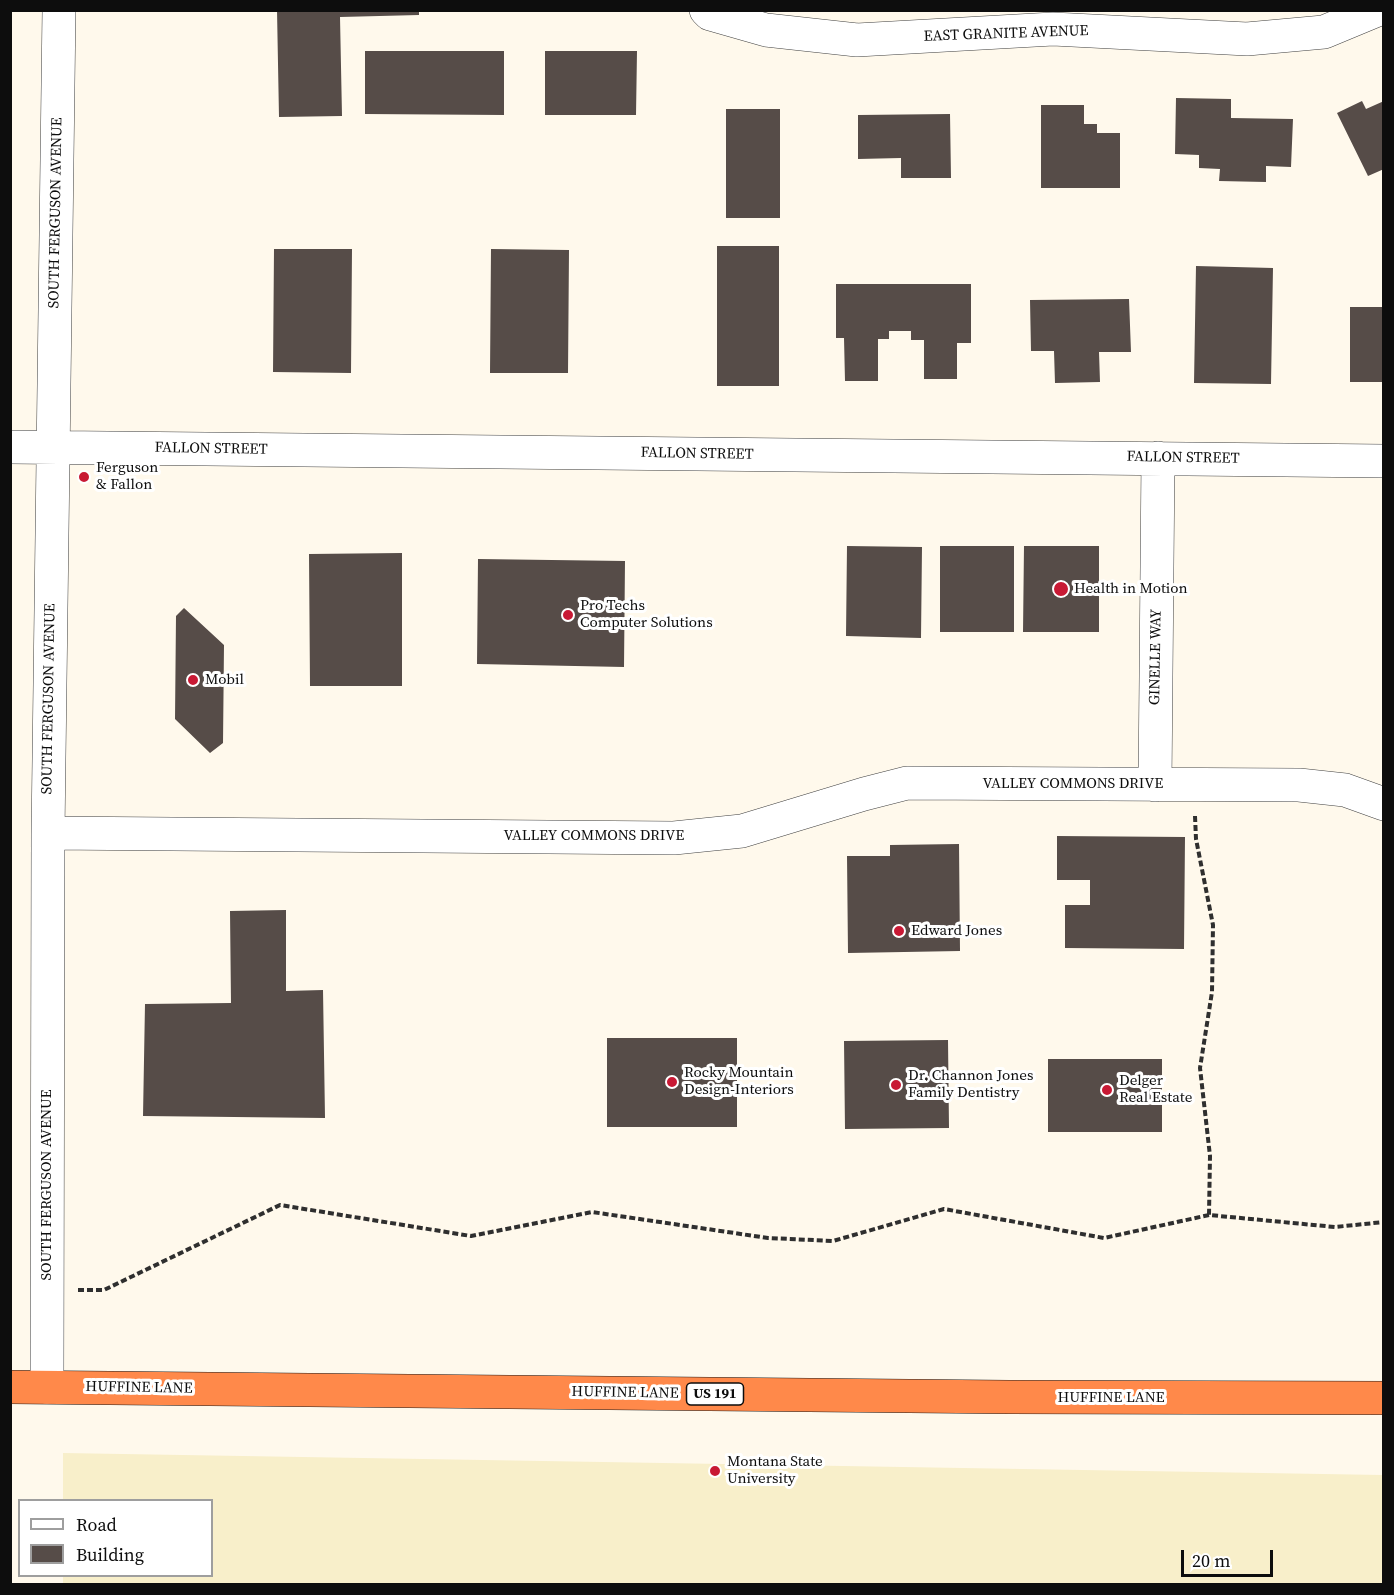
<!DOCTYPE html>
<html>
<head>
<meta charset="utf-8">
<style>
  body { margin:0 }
  #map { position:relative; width:1394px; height:1595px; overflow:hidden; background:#fff9ec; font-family:"Source Serif 4",serif }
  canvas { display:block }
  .frame { position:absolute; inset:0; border:12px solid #0d0d0d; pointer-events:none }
  .legend { position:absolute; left:18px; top:1499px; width:195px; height:78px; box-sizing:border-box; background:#fff; border:2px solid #9e9e9e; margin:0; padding:8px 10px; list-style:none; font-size:18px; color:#0d0d0d }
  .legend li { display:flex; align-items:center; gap:12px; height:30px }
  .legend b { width:30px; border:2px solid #9e9e9e }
  .scale { position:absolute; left:1181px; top:1550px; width:92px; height:27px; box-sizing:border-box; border:3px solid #0d0d0d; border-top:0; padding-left:8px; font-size:18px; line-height:21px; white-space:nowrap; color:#0d0d0d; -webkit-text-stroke:4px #fff; paint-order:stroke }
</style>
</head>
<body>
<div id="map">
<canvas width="1394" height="1595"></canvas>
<div class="frame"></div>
<ul class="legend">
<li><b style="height:8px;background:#fff"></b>Road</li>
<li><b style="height:16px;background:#564c48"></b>Building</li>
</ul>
<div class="scale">20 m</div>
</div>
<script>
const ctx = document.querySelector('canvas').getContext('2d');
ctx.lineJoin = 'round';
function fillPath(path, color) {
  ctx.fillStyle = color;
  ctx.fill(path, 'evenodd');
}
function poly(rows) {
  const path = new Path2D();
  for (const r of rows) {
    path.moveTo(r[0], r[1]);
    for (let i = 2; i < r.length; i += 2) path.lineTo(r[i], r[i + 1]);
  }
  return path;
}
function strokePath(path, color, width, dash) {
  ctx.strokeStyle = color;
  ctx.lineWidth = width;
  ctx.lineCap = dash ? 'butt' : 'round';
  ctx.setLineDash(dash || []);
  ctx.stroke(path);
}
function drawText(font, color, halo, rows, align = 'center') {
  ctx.font = font + ' "Source Serif 4",serif';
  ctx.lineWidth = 6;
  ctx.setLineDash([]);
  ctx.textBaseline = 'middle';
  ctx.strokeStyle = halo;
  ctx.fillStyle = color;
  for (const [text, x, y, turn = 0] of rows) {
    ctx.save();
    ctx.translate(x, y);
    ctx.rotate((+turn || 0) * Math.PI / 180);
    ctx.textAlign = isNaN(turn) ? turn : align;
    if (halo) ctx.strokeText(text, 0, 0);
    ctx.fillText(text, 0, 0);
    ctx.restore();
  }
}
fillPath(poly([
  [63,1453,1383,1475,1383,1584,63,1584,63,1576,212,1576,212,1500,63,1500]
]), '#f8efca');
fillPath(poly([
  [277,10,419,10,419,15,340,17,342,116,279,117],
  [365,51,504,51,504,115,365,114],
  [545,51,637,51,636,115,545,115],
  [1176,98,1231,99,1231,118,1293,119,1291,167,1266,166,1266,182,1219,181,1220,169,1199,168,1199,155,1175,154],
  [1362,101,1366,109,1384,101,1384,169,1368,176,1337,113],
  [1041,105,1084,105,1084,124,1097,124,1097,133,1120,133,1120,188,1041,188],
  [726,109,780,109,780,218,726,218],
  [950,114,951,178,901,178,901,158,858,159,858,115],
  [717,246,779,246,779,386,717,386],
  [274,249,352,249,351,373,273,372],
  [491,249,569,250,568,373,490,373],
  [1196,266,1273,268,1271,384,1194,383],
  [836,284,971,284,971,343,957,343,957,379,924,379,924,340,911,340,911,331,889,331,889,339,878,339,878,381,845,381,844,338,836,338],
  [1129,299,1131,352,1099,352,1100,382,1055,383,1054,351,1031,351,1030,300],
  [1350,307,1384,307,1384,382,1350,382],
  [847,546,922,547,921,638,846,636],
  [940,546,1014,546,1014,632,940,632],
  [1024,546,1099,546,1099,632,1023,632],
  [402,553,402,686,310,686,309,554],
  [478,559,625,561,624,667,477,664],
  [184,608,224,645,223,743,210,753,175,719,176,616],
  [1057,836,1185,837,1184,949,1065,948,1065,905,1090,905,1090,880,1057,880],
  [959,844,960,951,848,953,847,856,890,856,890,845],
  [286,910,286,991,323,990,325,1118,143,1116,145,1004,231,1003,230,911],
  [607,1038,737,1038,737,1127,607,1127],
  [948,1040,949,1128,845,1129,844,1041],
  [1048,1059,1162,1059,1162,1132,1048,1132]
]), '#564c48');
const minor = poly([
  [706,10,710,14,766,30,857,40,1053,29,1247,39,1324,32,1377,10],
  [10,447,1384,461],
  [1155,785,1158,458],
  [48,833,674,838,742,831,864,794,907,783,1299,785,1345,790,1384,804],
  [47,1387,48,833,59,10]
]);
const highway = poly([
  [10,1387,1009,1397,1384,1398]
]);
strokePath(minor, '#404040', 34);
strokePath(highway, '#1e1e1e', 34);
strokePath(poly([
  [1195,816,1196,839,1213,925,1212,992,1200,1068,1210,1156,1209,1215],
  [78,1290,104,1290,280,1205,471,1236,592,1212,768,1238,833,1241,944,1209,1104,1238,1209,1215,1335,1227,1384,1222]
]), '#2f2f2f', 4, [6, 3]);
strokePath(minor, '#fff', 33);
strokePath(highway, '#ff894a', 33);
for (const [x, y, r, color] of [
  [84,477,6,"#c81934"],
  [1061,589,8,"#c81934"],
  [568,615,6,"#c81934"],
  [193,680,6,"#c81934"],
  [899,931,6,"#c81934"],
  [672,1082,6,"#c81934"],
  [896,1085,6,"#c81934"],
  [1107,1090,6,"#c81934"],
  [715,1471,6,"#c81934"]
]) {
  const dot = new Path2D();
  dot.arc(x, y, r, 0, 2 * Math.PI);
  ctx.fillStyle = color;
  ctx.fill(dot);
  strokePath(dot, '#fff', 2);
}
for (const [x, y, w] of [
  [715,1394,57]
]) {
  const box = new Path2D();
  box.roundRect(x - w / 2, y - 11, w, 22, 4.5);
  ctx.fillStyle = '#fff';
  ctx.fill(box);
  strokePath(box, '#0d0d0d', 1.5);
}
drawText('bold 14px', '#0d0d0d', null, [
  ["US 191",715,1394]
]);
drawText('15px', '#0d0d0d', '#fff', [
  ["EAST GRANITE AVENUE",1006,34,-2],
  ["SOUTH FERGUSON AVENUE",56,213,-89],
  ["FALLON STREET",211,449,1],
  ["FALLON STREET",697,454,1],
  ["FALLON STREET",1183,458,1],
  ["GINELLE WAY",1156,657,-89],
  ["SOUTH FERGUSON AVENUE",49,699,-89],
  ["VALLEY COMMONS DRIVE",1073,784],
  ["VALLEY COMMONS DRIVE",594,836],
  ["SOUTH FERGUSON AVENUE",47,1185,-90],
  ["HUFFINE LANE",139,1388,1],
  ["HUFFINE LANE",625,1393,1],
  ["HUFFINE LANE",1111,1398]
]);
drawText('15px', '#0d0d0d', '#fff', [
  ["Ferguson",96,468],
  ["& Fallon",96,485],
  ["Health in Motion",1074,589],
  ["Pro Techs",580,606],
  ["Computer Solutions",580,623],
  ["Mobil",205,680],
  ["Edward Jones",911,931],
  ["Rocky Mountain",684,1073],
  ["Design-Interiors",684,1090],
  ["Dr. Channon Jones",908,1076],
  ["Family Dentistry",908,1093],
  ["Delger",1119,1081],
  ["Real Estate",1119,1098],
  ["Montana State",727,1462],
  ["University",727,1479]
], 'left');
</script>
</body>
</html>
